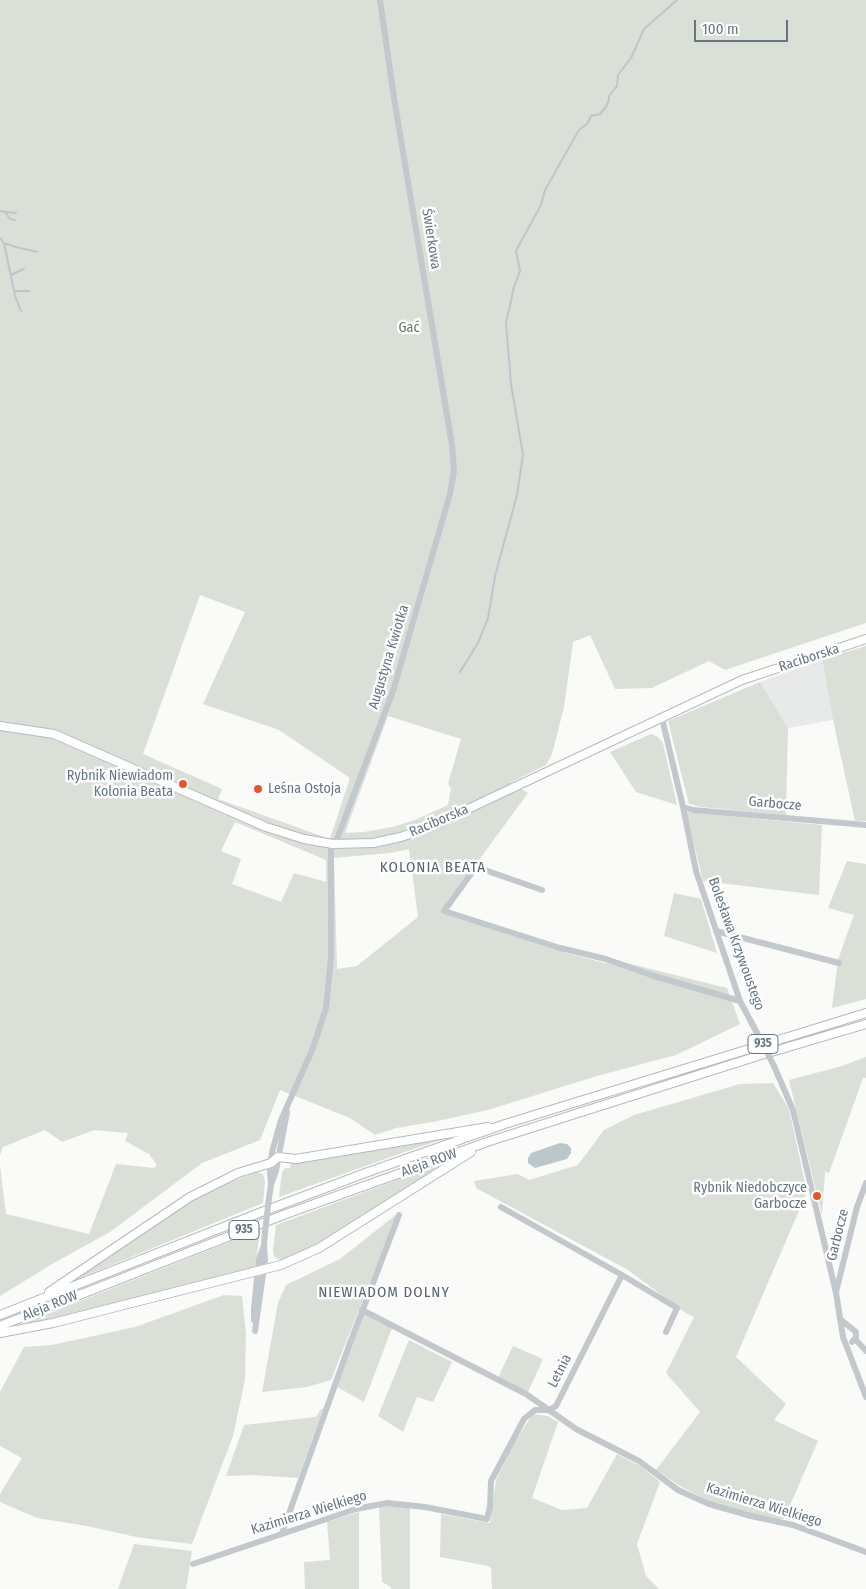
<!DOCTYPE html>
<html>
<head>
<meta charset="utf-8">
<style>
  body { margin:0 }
  #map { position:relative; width:866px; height:1589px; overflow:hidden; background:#fafaf8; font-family:"Fira Sans Condensed",sans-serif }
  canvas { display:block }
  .scale { position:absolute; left:694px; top:20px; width:94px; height:22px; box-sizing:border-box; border:2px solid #657683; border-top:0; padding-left:6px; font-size:15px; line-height:18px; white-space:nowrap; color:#657683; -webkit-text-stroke:4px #fff; paint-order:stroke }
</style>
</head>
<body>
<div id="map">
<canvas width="866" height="1589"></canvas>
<div class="scale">100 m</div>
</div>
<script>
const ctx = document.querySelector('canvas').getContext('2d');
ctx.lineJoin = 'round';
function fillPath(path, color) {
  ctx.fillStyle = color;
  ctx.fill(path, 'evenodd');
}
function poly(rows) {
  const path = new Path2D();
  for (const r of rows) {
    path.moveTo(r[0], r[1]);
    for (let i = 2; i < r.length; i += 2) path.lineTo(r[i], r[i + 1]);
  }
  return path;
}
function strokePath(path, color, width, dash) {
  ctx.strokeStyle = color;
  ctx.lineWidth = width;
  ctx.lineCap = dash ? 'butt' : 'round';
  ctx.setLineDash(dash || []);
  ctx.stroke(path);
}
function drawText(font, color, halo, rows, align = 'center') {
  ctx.font = font + ' "Fira Sans Condensed",sans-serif';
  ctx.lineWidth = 5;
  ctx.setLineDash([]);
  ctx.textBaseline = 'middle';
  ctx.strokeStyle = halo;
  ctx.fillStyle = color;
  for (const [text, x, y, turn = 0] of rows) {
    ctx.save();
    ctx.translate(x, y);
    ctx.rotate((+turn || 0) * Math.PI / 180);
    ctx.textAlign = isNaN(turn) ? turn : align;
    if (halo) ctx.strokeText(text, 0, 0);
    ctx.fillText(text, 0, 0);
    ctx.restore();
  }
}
fillPath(poly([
  [822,659,833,720,788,728,760,682]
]), '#e8e9e9');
fillPath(poly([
  [0,0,866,0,866,623,725,670,709,661,652,688,615,689,590,635,573,642,564,707,552,754,546,765,510,783,528,793,441,912,566,953,605,963,615,960,727,988,740,1024,676,1055,597,1076,488,1110,433,1122,396,1128,375,1135,350,1118,280,1090,260,1140,202,1163,110,1232,52,1264,0,1296,0,1165,6,1214,89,1234,116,1164,154,1168,157,1165,149,1154,125,1141,128,1133,94,1130,62,1142,45,1130,3,1147,0,1155],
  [200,595,245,612,203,704,279,730,350,778,330,839,218,799,222,789,143,754],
  [388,716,461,739,448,784,451,788,448,805,415,820,392,827,364,832,345,833],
  [235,822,326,860,326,882,294,873,281,902,232,884,241,859,221,851],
  [409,849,418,917,357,966,337,969,334,858,390,853],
  [866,646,866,821,855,821,833,720,822,659],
  [760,682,788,728,786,815,701,807,689,804,668,721],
  [651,734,658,737,663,743,677,805,636,792,610,752],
  [686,812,822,825,819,895,703,881],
  [847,861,866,864,866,999,832,1008,838,960,854,915,828,908],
  [674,893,701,899,717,953,664,936],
  [866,1057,866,1078,863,1078,829,1173,825,1171,822,1215,789,1080,842,1066],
  [773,1083,789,1109,807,1192,736,1357,786,1404,774,1420,818,1441,784,1519,779,1519,739,1511,709,1501,680,1486,656,1470,700,1412,666,1373,694,1317,686,1313,628,1270,476,1188,474,1181,518,1174,529,1180,578,1165,604,1130,634,1115,740,1084],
  [461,1133,399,1154,279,1197,282,1172,285,1168,290,1168,291,1163],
  [451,1160,317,1244,282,1260,277,1259,274,1256,273,1251,276,1225],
  [257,1172,263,1174,265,1181,263,1203,70,1282,181,1207,212,1189],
  [397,1214,331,1380,307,1387,262,1392,278,1303,286,1285,340,1259],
  [260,1230,255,1268,4,1331],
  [224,1295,242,1296,246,1334,245,1380,233,1436,192,1544,136,1537,87,1526,37,1518,0,1502,0,1494,22,1458,0,1446,0,1392,24,1347,52,1345,135,1327],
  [363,1314,392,1328,364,1402,337,1387],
  [409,1340,452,1362,433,1402,417,1397,403,1432,378,1416],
  [513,1346,543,1359,528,1392,498,1378],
  [321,1409,323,1409,298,1478,251,1475,226,1476,244,1425,316,1417],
  [533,1414,548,1416,558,1422,532,1498,562,1510,587,1508,617,1454,640,1466,660,1482,637,1544,646,1576,659,1589,492,1589,491,1568,488,1566,440,1557,441,1514,490,1523,496,1480,514,1443],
  [386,1505,410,1508,410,1589,391,1589,391,1587,382,1582,379,1507],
  [359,1512,359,1589,305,1589,304,1562,330,1560,327,1522],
  [134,1544,192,1551,186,1589,118,1589]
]), '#dadfd7');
fillPath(poly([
  [560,1143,567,1144,571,1148,571,1153,567,1159,535,1168,528,1163,528,1158,531,1153]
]), '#bbc7cb');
strokePath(poly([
  [0,211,5,212,10,219,15,220],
  [6,212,16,213],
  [0,238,4,243,15,296,21,311],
  [4,243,16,247,37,252],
  [11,275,24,269],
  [15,291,29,291],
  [460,672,478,643,488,618,495,576,517,495,523,455,511,384,506,323,514,287,520,271,516,251,541,205,545,190,579,130,587,124,591,116,600,114,606,107,609,100,609,96,617,86,618,75,631,58,644,29,677,0]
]), '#bbc7cb', 2);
const major = poly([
  [0,726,54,734,266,827,304,839,333,844,373,843,401,837,436,824,742,680,866,639],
  [49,1292,190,1197,238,1173,271,1163,278,1157,296,1159,488,1127],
  [0,1315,259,1213,368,1172,505,1124,866,1013],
  [0,1326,286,1214,490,1141,761,1055,866,1024],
  [0,1333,53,1323,281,1265,319,1248,471,1152]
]);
strokePath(major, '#b5babe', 10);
strokePath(poly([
  [662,718,683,807,696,871,740,1001,757,1033],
  [683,807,693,810,866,825],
  [542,890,476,867,444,911,560,948,606,959,654,976,740,1001],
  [716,931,839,963],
  [774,1066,793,1110,836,1293,843,1337,866,1397],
  [272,1182,276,1171,287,1112],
  [269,1198,271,1185,270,1171,272,1152,281,1120,313,1048,326,1008,331,958,331,849,337,839,393,691,450,494,454,471,452,445,394,98,380,0],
  [622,1275,677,1308,666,1332],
  [836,1292,857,1207,866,1183],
  [362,1310,526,1394,549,1410,556,1406,622,1275,501,1207],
  [840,1319,856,1332,856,1337,852,1342],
  [254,1320,254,1308,259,1259,263,1248],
  [255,1331,265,1260,264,1245,265,1232],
  [855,1339,866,1351],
  [282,1533,350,1343,399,1215],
  [193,1564,356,1509,387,1503,425,1507,487,1519,490,1507,491,1481,524,1419,535,1410,549,1410,576,1429,639,1461,678,1490,709,1504,751,1516,793,1525,866,1552]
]), '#c3c8cc', 6);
strokePath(major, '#fff', 8);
strokePath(poly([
  [757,1033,774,1066],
  [265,1232,269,1198]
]), '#c3c8cc', 6);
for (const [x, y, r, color] of [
  [183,784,5,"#e4572e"],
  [258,789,5,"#e4572e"],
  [817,1196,5,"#e4572e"]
]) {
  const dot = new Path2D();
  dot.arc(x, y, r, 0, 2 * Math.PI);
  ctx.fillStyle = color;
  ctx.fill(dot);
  strokePath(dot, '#fff', 2);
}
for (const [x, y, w] of [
  [763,1044,30],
  [244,1230,30]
]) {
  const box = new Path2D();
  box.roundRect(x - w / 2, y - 9.5, w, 19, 4);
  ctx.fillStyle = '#fff';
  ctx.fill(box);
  strokePath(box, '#657683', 1);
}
drawText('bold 12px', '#657683', null, [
  ["935",763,1044],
  ["935",244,1230]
]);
drawText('14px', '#657683', '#fff', [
  ["Świerkowa",431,239,81],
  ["Augustyna Kwiotka",389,657,-73],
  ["Raciborska",809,658,-18],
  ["Garbocze",775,804,5],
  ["Raciborska",439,821,-23],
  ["Bolesława Krzywoustego",736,944,70],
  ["Aleja ROW",429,1163,-20],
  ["Garbocze",838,1235,-76],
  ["Aleja ROW",50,1306,-22],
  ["Letnia",560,1371,-63],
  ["Kazimierza Wielkiego",764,1505,17],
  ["Kazimierza Wielkiego",309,1513,-17]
]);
drawText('14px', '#687a64', '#fff', [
  ["Gać",409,328]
]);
drawText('14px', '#657683', '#fff', [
  ["Rybnik Niewiadom",173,776],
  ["Kolonia Beata",173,792],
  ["Leśna Ostoja",268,789,"left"],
  ["Rybnik Niedobczyce",807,1188],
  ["Garbocze",807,1204]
], 'right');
ctx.letterSpacing = '1px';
drawText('15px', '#57646e', '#fff', [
  ["KOLONIA BEATA",433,868],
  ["NIEWIADOM DOLNY",384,1293]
]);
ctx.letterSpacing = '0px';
</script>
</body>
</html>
